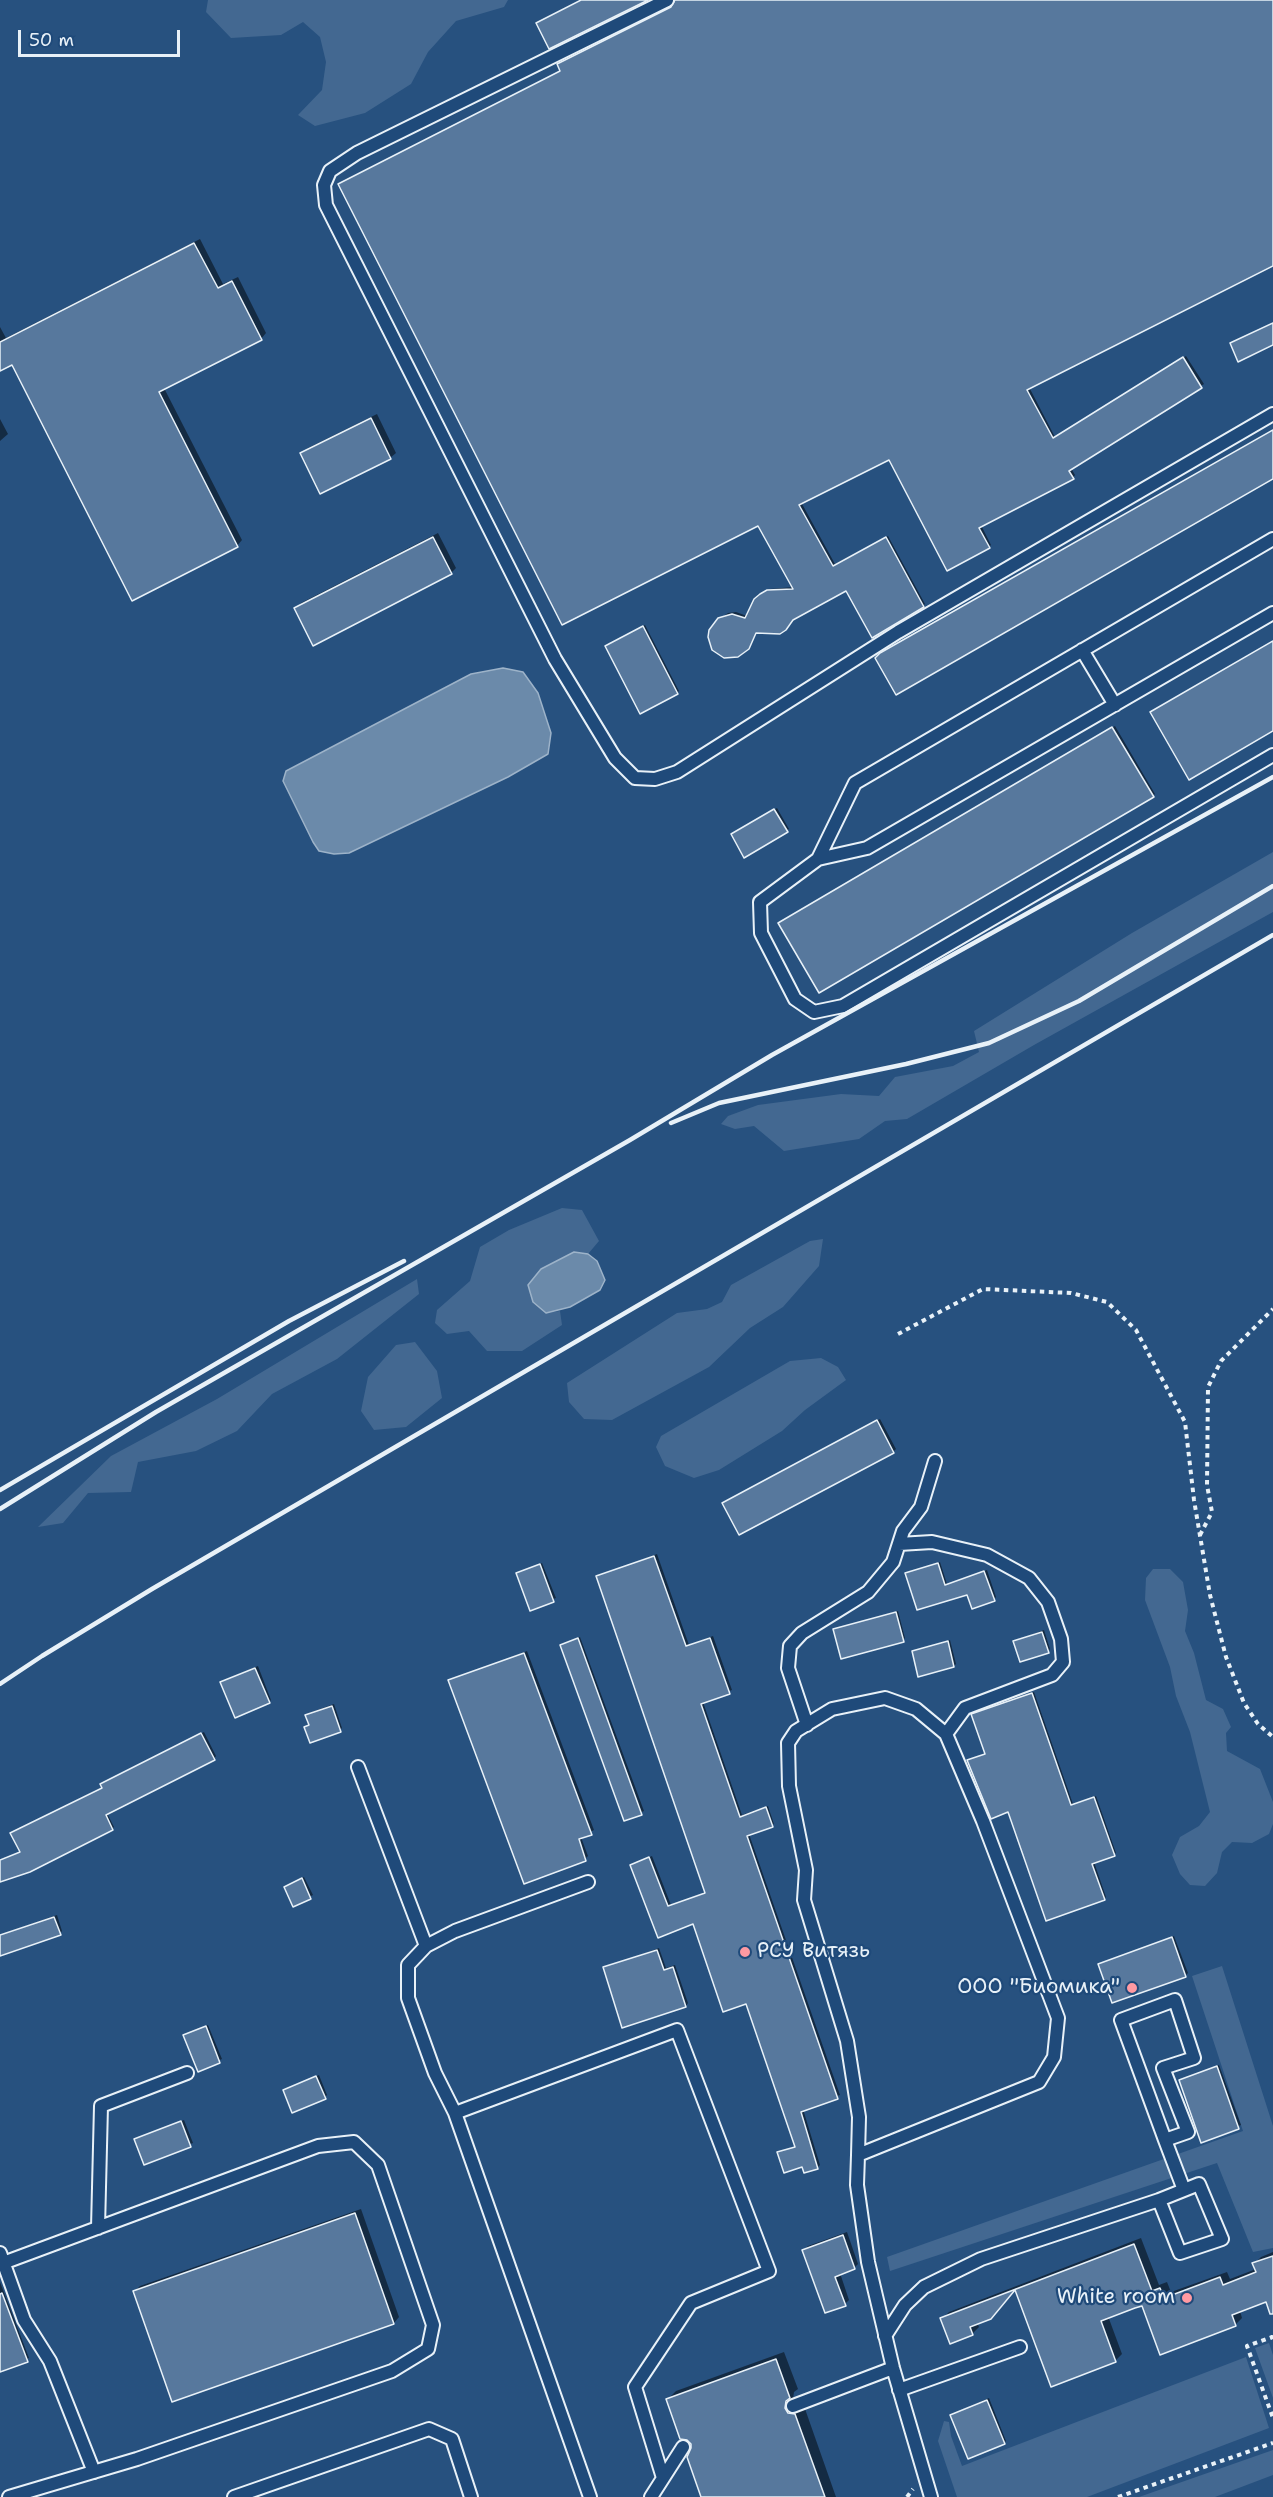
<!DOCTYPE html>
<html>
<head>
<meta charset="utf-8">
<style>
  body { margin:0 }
  #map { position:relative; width:1273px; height:2497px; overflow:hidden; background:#27517f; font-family:"Shantell Sans",sans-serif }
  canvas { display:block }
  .scale { position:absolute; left:18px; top:30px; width:162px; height:27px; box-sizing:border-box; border:3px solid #e8f1f8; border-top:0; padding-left:8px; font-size:18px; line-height:21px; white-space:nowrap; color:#e8f1f8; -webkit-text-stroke:4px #1f4a7a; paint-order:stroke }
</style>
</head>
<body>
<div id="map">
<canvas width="1273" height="2497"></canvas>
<div class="scale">50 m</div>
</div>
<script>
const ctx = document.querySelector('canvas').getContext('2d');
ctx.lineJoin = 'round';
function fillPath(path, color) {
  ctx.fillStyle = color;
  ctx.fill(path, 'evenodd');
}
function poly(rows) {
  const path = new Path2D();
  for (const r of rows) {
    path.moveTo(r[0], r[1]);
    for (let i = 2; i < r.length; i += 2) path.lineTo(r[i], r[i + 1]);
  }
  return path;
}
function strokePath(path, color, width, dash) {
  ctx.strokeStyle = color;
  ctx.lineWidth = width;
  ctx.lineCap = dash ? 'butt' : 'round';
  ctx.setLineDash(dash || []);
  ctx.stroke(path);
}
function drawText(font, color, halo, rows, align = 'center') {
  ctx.font = font + ' "Shantell Sans",sans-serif';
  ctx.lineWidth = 4.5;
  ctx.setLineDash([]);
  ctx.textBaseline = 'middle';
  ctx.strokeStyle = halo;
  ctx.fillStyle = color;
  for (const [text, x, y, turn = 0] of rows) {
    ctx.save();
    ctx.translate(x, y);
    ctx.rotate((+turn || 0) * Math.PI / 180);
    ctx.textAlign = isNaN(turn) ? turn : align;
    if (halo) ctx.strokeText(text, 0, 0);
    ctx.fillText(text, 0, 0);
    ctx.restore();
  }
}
fillPath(poly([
  [208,0,508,0,504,7,456,21,428,52,411,84,365,113,315,126,298,115,322,90,326,62,320,37,303,22,281,35,231,38,206,12],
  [1273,852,1273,912,1034,1045,907,1119,885,1121,859,1139,784,1151,754,1126,735,1129,721,1124,728,1116,758,1105,841,1094,879,1096,895,1077,953,1066,979,1052,974,1031,1132,933],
  [562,1208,582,1210,599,1241,588,1254,574,1252,546,1313,560,1311,562,1325,522,1351,487,1351,469,1331,447,1334,435,1323,437,1310,470,1281,480,1247,509,1230],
  [823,1239,819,1266,783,1307,750,1328,709,1367,612,1420,584,1419,569,1402,567,1383,677,1313,707,1309,722,1302,731,1285,810,1241],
  [417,1279,419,1294,337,1359,272,1394,237,1431,196,1451,138,1462,131,1492,88,1493,63,1523,38,1527,111,1456,217,1399],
  [415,1342,437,1371,442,1398,406,1427,374,1430,361,1411,368,1377,396,1345],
  [821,1358,838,1367,846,1380,805,1410,782,1431,719,1470,694,1478,665,1466,656,1447,661,1436,790,1361],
  [1153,1569,1170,1569,1183,1582,1188,1610,1185,1631,1194,1653,1206,1700,1223,1709,1231,1727,1226,1733,1227,1751,1260,1769,1273,1802,1273,1824,1269,1834,1252,1843,1232,1842,1222,1852,1217,1873,1205,1886,1190,1885,1180,1874,1172,1855,1180,1837,1199,1826,1210,1812,1190,1732,1176,1696,1170,1667,1145,1600,1146,1578],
  [1222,1966,1273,2126,1273,2248,1253,2252,1217,2163,890,2271,887,2257,1243,2131,1192,1976],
  [1269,2343,1273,2355,1273,2398,1255,2348],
  [1246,2357,1269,2428,1087,2497,957,2497,938,2441,944,2421,949,2422,951,2436,962,2466],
  [1273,2450,1273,2475,1215,2497,1139,2497]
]), '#436891');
const water = poly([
  [503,668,523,672,538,693,551,733,548,754,508,777,349,853,334,854,319,851,313,842,283,781,286,771,471,674,503,668],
  [574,1252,588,1254,597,1261,605,1280,600,1290,570,1307,546,1313,533,1302,528,1285,541,1269,574,1252]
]);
fillPath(water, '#6b8aaa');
strokePath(water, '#9db3c9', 1.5);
fillPath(poly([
  [677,0,1273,0,1273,258,1029,387,1055,437,1186,356,1204,384,1071,468,1075,475,1073,478,981,525,991,545,989,547,890,458,801,502,835,564,888,536,925,604,923,606,847,589,757,632,748,647,709,637,713,624,728,613,736,612,747,616,758,597,770,589,794,587,759,524,340,184,562,71,558,64,561,62,673,6],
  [200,239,223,284,238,277,266,333,261,339,164,388,242,540,237,546,12,363,0,369,0,327,6,338],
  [377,414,396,453,390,458,302,453,308,448],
  [0,419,8,434,0,441],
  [438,533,456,568,451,573,296,609,301,603],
  [645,625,679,691,677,693,607,646],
  [1115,726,1155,794,1153,796,782,921],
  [777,808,789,829,745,855,735,832],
  [880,1419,896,1449,894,1451,739,1533,723,1503,726,1501],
  [657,1554,689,1645,713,1636,732,1690,703,1702,742,1815,768,1806,774,1824,749,1834,840,2095,803,2109,820,2165,818,2167,803,2165,779,2153,796,2146,747,2002,694,1922,659,1936,631,1865,652,1856,671,1905,707,1892,598,1577],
  [940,1562,947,1584,987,1570,996,1597,994,1600,968,1593,907,1573],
  [542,1563,556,1598,531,1609,517,1574],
  [898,1611,905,1638,903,1640,835,1629],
  [1044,1630,1050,1649,1048,1652,1015,1641],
  [580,1637,644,1811,625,1820,561,1645],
  [950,1640,956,1664,954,1666,913,1651],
  [527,1651,594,1830,581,1837,588,1856,585,1859,450,1681],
  [258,1666,271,1700,269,1702,224,1680],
  [1034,1692,1073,1804,1096,1796,1116,1853,1094,1862,1106,1897,1104,1899,1009,1811,969,1761,986,1753,975,1713],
  [334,1704,342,1728,340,1730,306,1727,310,1724,307,1715,309,1713],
  [204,1732,216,1756,214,1759,107,1813,114,1827,112,1829,0,1881,0,1860,21,1852,14,1831,103,1787,104,1782],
  [304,1877,313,1895,294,1905,285,1887],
  [57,1915,62,1931,60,1934,0,1954,0,1935],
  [1174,1936,1188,1973,1185,1976,1100,1964],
  [659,1948,666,1968,675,1965,688,2003,686,2006,605,1968],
  [208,2025,222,2059,199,2070,185,2035],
  [1219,2065,1241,2125,1202,2141,1180,2081],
  [319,2075,327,2095,325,2097,284,2091],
  [184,2120,193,2143,145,2163,138,2138],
  [361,2209,399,2317,394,2323,173,2400,134,2292,140,2286],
  [847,2232,858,2264,854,2268,840,2273,849,2300,845,2304,804,2250,808,2246],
  [1141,2238,1159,2285,1167,2282,1171,2292,1227,2272,1230,2279,1256,2269,1254,2264,1261,2257,1273,2252,1273,2312,1267,2300,1240,2311,1242,2318,1235,2325,1143,2304,1108,2316,1122,2354,1115,2361,1052,2385,1016,2288,998,2310,977,2322,979,2327,972,2334,942,2319,949,2312],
  [0,2282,29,2358,0,2371],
  [784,2352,798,2389,794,2392,793,2399,797,2405,804,2406,836,2497,703,2497,692,2443,668,2399,676,2391],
  [989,2398,1006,2441,1004,2443,951,2415]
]), '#0007');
const building = poly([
  [581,0,648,0,549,49,536,23,581,0],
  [675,0,1273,0,1273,266,1027,390,1053,438,1183,357,1202,388,1069,471,1074,479,979,528,990,548,947,571,889,460,799,505,833,566,886,537,924,607,872,638,846,591,793,620,786,630,780,634,756,633,749,649,738,657,724,658,712,650,708,637,709,630,718,618,732,614,745,618,754,599,760,594,767,590,793,589,758,526,562,625,338,184,560,71,557,64,671,7,675,0],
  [194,243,218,288,232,281,262,340,159,392,238,547,132,601,12,365,0,371,0,342,194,243],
  [1273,323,1273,345,1238,362,1230,343,1273,323],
  [371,418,391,459,320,494,300,453,371,418],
  [1273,430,1273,479,896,695,875,658,880,653,1273,430],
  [433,537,452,574,313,646,294,608,433,537],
  [643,626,678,694,640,714,605,646,643,626],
  [1273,641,1273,731,1189,780,1150,712,1273,641],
  [1112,727,1154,797,819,993,778,923,1112,727],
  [774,809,788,832,744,858,731,834,774,809],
  [877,1420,894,1453,739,1535,722,1503,877,1420],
  [654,1556,686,1646,710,1638,730,1694,701,1704,740,1817,766,1807,773,1827,747,1836,838,2099,801,2112,818,2169,804,2173,802,2167,784,2173,777,2152,795,2147,746,2004,723,2012,693,1924,658,1938,630,1865,649,1857,668,1906,705,1893,596,1576,654,1556],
  [938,1563,945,1585,984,1571,995,1601,972,1609,967,1595,917,1610,905,1573,938,1563],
  [540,1564,554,1602,530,1611,516,1573,540,1564],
  [896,1612,904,1642,841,1659,833,1629,896,1612],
  [1042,1632,1049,1653,1020,1662,1013,1641,1042,1632],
  [578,1638,642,1815,624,1821,560,1645,578,1638],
  [948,1641,954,1667,918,1677,912,1651,948,1641],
  [524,1653,592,1835,579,1839,586,1861,524,1884,448,1680,524,1653],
  [255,1668,270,1703,235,1718,220,1682,255,1668],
  [1032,1693,1071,1805,1094,1797,1115,1856,1092,1864,1105,1900,1046,1921,1008,1812,991,1819,967,1760,985,1754,971,1714,1032,1693],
  [332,1706,341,1732,310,1743,304,1727,309,1725,305,1715,332,1706],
  [201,1733,215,1760,106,1815,113,1830,30,1872,0,1882,0,1860,20,1852,10,1833,102,1788,100,1784,201,1733],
  [302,1878,311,1899,293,1907,284,1887,302,1878],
  [54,1917,61,1935,0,1956,0,1935,54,1917],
  [1172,1937,1186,1977,1112,2003,1098,1964,1172,1937],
  [657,1950,664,1970,673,1967,686,2007,622,2028,603,1967,657,1950],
  [206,2026,220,2063,198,2072,183,2035,206,2026],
  [1217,2066,1239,2129,1201,2143,1179,2080,1217,2066],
  [316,2076,326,2099,292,2113,283,2090,316,2076],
  [181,2121,191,2147,144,2165,134,2139,181,2121],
  [355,2213,394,2324,172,2402,133,2291,355,2213],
  [843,2235,855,2269,835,2277,846,2306,825,2313,802,2250,843,2235],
  [1134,2244,1152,2291,1160,2288,1164,2298,1220,2277,1223,2285,1256,2272,1252,2263,1273,2256,1273,2314,1270,2314,1266,2302,1232,2315,1236,2326,1160,2355,1142,2306,1135,2308,1101,2321,1116,2362,1051,2387,1015,2290,991,2319,970,2327,973,2335,950,2344,940,2318,1134,2244],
  [2,2293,28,2362,0,2372,0,2294,2,2293],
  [776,2359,790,2398,786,2401,785,2408,788,2413,795,2414,825,2497,701,2497,687,2457,691,2448,691,2444,687,2440,680,2439,666,2399,776,2359],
  [987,2400,1005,2444,968,2459,950,2415,987,2400]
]);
fillPath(building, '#57789d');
strokePath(building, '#e8f1f8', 1.5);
const service = poly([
  [667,0,357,153,330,171,324,185,326,205,555,659,615,758,635,778,655,779,677,772,898,632,1273,414],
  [1273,539,855,783,818,859,760,902,761,933,795,999,814,1012,843,1006,1273,755],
  [1082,650,1115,705],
  [818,859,867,848,1273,613],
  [899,1544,932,1542,987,1555,1029,1578,1048,1602,1061,1639,1063,1662,1052,1675,965,1708,946,1734],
  [807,1725,788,1668,790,1646,802,1633,868,1592,893,1562,903,1531,921,1507,935,1461],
  [358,1767,426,1946],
  [455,2113,435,2073,408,1998,408,1965,426,1946,455,1931,588,1882],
  [1165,2140,1188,2132,1163,2068,1194,2058,1175,2000,1121,2020,1165,2140,1184,2190],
  [858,2155,1039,2082,1054,2057,1058,2018,983,1821,946,1734,916,1709,885,1698,832,1709,796,1731,788,1743,789,1786,806,1870,804,1900,847,2041,859,2117,858,2155,857,2185,868,2262,893,2368,931,2497],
  [98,2228,101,2106,187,2073],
  [0,2253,24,2320,50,2361,94,2472],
  [3,2263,318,2146,354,2142,378,2165,433,2325,428,2349,392,2371,137,2459,9,2497],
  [885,2336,905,2305,924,2287,981,2259,1159,2200,1180,2253,1222,2239,1199,2184,1159,2200],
  [899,2390,1020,2347],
  [793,2406,893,2368],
  [234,2497,429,2429,452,2439,471,2497],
  [590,2497,455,2113,677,2030,769,2271,691,2303,635,2387,663,2478],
  [651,2497,683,2447]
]);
strokePath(service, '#e8f1f8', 16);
strokePath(poly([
  [898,1334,983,1289,1071,1293,1107,1302,1136,1330,1185,1422,1194,1500,1210,1595,1226,1657,1244,1703,1258,1724,1273,1737],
  [1200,1535,1212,1512,1207,1485,1208,1387,1221,1361,1273,1309],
  [1273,2339,1272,2337,1247,2346,1273,2418],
  [907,2497,913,2489],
  [1118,2497,1273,2443]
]), '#e8f1f8', 4, [4.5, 4.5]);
strokePath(service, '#1f4a7a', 12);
strokePath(poly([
  [671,1123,719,1103,906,1064,989,1043,1079,1001,1273,886],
  [0,1490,289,1321,404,1261],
  [0,1509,156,1412,630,1140,772,1055,1273,777],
  [0,1684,42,1656,152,1589,1273,935]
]), '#e8f1f8', 4.5);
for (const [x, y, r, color] of [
  [745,1952,6,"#ff9aa2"],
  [1132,1988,6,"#ff9aa2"],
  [1187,2298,6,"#ff9aa2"]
]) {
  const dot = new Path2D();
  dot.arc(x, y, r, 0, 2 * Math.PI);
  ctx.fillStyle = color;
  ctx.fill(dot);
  strokePath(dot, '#1f4a7a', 2);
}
drawText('21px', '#e8f1f8', '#1f4a7a', [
  ["РСУ Витязь",757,1952,"left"],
  ["ООО \"Биомика\"",1120,1988],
  ["White room",1175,2298]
], 'right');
</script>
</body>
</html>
